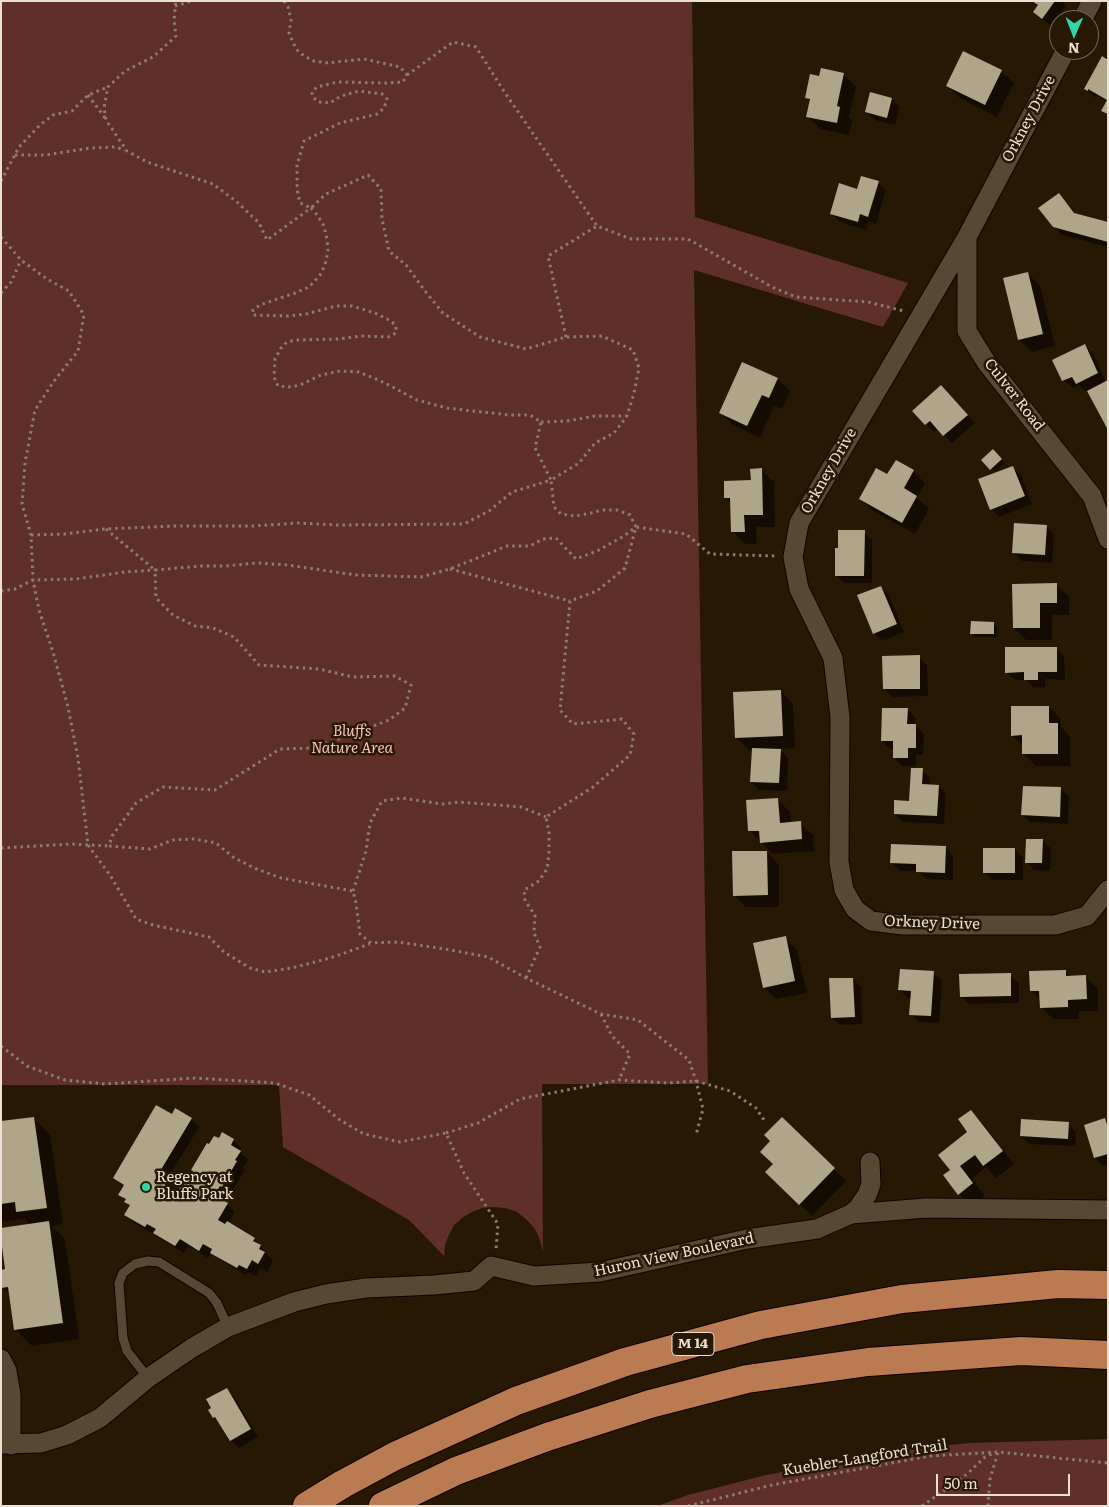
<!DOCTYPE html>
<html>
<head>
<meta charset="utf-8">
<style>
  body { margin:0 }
  #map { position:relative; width:1109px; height:1507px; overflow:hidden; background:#271804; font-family:Literata,serif }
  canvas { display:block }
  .frame { position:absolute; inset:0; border:2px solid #ebe0d4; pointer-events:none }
  .north { position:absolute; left:1049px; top:10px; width:50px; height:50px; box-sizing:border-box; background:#271804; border:1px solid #756857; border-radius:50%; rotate:181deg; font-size:14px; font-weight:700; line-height:20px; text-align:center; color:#ebe0d4 }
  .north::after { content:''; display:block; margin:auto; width:18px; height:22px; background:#32d4a9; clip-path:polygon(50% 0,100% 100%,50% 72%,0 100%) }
  .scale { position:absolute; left:936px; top:1474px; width:134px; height:22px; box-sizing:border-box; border:2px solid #ebe0d4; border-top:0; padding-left:6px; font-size:15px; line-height:18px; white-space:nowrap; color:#ebe0d4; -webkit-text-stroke:4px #271804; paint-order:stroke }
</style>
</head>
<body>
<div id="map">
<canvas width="1109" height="1507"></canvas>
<div class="frame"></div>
<div class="north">N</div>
<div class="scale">50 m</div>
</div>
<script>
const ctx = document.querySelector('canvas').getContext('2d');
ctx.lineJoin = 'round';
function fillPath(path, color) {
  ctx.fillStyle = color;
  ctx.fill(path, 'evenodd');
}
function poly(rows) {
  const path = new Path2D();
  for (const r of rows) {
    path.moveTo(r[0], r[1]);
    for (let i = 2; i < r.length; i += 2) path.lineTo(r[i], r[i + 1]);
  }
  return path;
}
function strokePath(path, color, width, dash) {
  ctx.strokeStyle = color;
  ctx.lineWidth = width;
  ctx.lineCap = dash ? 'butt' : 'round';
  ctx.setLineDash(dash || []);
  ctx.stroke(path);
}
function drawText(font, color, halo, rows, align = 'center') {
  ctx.font = font + ' Literata,serif';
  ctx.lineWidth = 5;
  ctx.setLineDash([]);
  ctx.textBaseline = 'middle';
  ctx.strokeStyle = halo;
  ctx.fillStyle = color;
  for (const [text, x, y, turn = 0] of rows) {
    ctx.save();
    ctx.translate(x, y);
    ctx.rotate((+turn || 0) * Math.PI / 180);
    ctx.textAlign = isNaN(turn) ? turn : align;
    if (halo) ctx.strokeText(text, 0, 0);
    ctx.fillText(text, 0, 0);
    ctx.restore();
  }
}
fillPath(poly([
  [1,1,692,1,695,217,908,283,883,327,694,270,708,1084,542,1084,543,1252,540,1240,535,1229,527,1220,517,1212,505,1208,493,1207,482,1208,472,1212,462,1218,454,1225,449,1235,445,1245,444,1256,409,1220,283,1147,279,1085,1,1085],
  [1108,1439,1108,1506,657,1506,688,1495,766,1475,836,1462,923,1448,969,1443]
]), '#5e3027');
fillPath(poly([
  [1031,1,1061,1,1066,6,1051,26,1034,12,1038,7],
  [1108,61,1108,115,1103,111,1108,102,1097,96,1096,98,1086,88],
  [1001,71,1014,83,997,117,960,98,948,86],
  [843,74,856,86,849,117,852,120,849,135,820,129,808,116,811,102,806,97,820,77],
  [892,99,900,107,895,125,875,120,866,112],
  [878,182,886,190,876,224,868,221,866,230,840,222,831,214,858,190],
  [1059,194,1076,214,1108,223,1108,247,1062,235,1054,227],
  [1027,273,1040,286,1055,346,1032,352,1019,340],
  [1085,346,1093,354,1106,382,1108,427,1088,390,1085,391,1079,385,1072,388,1064,380],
  [743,363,778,379,790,391,782,409,774,406,760,438,733,425,720,413],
  [949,395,975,423,952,443,938,429,934,432,914,411],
  [993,450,1005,463,995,472,983,460],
  [1012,467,1021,475,1032,504,999,517,991,509],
  [762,470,774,482,775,527,756,527,757,544,745,544,732,531,732,504,725,497,752,482],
  [913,471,925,483,917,498,929,509,915,534,873,511,860,498,888,476],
  [1046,526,1054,534,1052,563,1022,561,1014,553],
  [864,532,872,540,872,583,844,583,836,575,839,549],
  [1057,585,1069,597,1069,615,1052,615,1052,640,1026,640,1014,628],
  [880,587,889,595,904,632,882,641,874,633],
  [993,623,997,627,997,637,975,637,972,633],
  [1056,648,1064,656,1065,680,1045,679,1045,687,1034,688,1026,680,1015,680,1006,672],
  [919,657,927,665,928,696,892,697,884,689],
  [781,691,793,704,795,748,779,749,788,758,787,791,759,790,751,781,753,750,749,750,737,738],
  [1049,707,1061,719,1061,727,1070,736,1070,766,1036,766,1024,754,1024,747,1012,735],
  [907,709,916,718,915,725,924,734,923,755,916,755,916,766,902,766,894,758,894,749,890,749,882,741],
  [922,770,930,778,930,786,938,786,946,794,944,824,903,822,895,814,910,802],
  [1061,789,1069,797,1068,824,1030,822,1022,814],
  [777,799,790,812,791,823,800,823,813,835,814,851,773,854,750,831],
  [1043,840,1051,849,1050,871,1034,870,1026,862],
  [945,847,953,855,953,880,926,879,918,871,900,871,892,862],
  [1015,849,1023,858,1023,880,993,880,984,872],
  [767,852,779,865,779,907,746,907,734,895],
  [785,938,797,950,807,993,776,999,764,987],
  [1066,971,1071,977,1085,976,1098,989,1098,1011,1079,1011,1079,1019,1053,1019,1041,1007,1041,1000,1031,991],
  [934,973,942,981,939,1023,919,1022,911,1014,912,998,908,998,900,990],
  [1010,975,1019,983,1019,1003,969,1004,961,996],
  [853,979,861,987,862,1024,840,1025,832,1017],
  [971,1111,983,1124,1014,1164,996,1178,986,1167,972,1179,985,1196,971,1206,959,1194,952,1171,969,1132],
  [172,1116,191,1119,199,1127,164,1185,177,1196,189,1181,210,1146,219,1140,233,1140,241,1148,239,1151,248,1160,243,1168,245,1170,230,1194,228,1194,223,1201,235,1212,228,1223,254,1239,262,1247,262,1248,273,1261,267,1272,261,1268,255,1276,248,1272,246,1275,220,1260,211,1252,208,1258,188,1246,184,1253,163,1241,154,1232,153,1234,134,1223,126,1215,131,1206,120,1194,124,1187,115,1178],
  [34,1118,50,1135,63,1224,52,1226,65,1239,79,1339,32,1346,15,1329,10,1295,2,1287,7,1270,30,1225,25,1219,1,1222,1,1189],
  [782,1118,846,1181,812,1216,767,1172,774,1164,771,1141],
  [1104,1120,1108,1123,1108,1164,1103,1166,1095,1158],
  [1068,1124,1076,1132,1075,1146,1029,1144,1021,1136],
  [226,1389,234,1397,258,1437,239,1448,231,1440,223,1426,214,1418,209,1410]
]), '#0007');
fillPath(poly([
  [1032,1,1055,1,1042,19,1033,12,1038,5],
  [963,51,1002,70,985,105,946,86],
  [1102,56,1108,60,1108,114,1101,111,1107,100,1088,89,1088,91,1084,89],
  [821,68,844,73,837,106,840,107,837,123,806,117,810,99,805,98,810,74,819,76],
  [870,92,892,98,887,118,865,112],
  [861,176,879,181,868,217,860,214,858,222,830,214,839,183,857,189],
  [1059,193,1074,213,1108,222,1108,242,1053,227,1038,208],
  [1028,272,1043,334,1018,340,1003,278],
  [1085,344,1098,373,1076,384,1072,377,1062,381,1052,360],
  [742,362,778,378,769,398,762,395,747,426,719,413],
  [1108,380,1108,430,1087,391],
  [941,385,968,415,943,436,930,421,925,425,912,411],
  [993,449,1002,459,990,470,981,460],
  [896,460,914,470,904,488,917,496,902,523,859,499,876,468,887,474],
  [1013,466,1025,496,990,510,978,479],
  [762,468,763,515,744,515,745,532,731,532,730,498,724,498,724,481,751,480,750,469],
  [1014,523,1047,525,1045,555,1012,553],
  [838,530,865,530,864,576,835,576,835,548,838,548],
  [1057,583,1057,603,1040,603,1040,628,1013,628,1012,584],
  [881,586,897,624,873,634,857,595],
  [971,621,994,622,994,634,970,634],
  [1005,647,1057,647,1057,672,1038,672,1038,680,1024,680,1024,672,1005,673],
  [920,655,920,689,883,689,882,656],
  [781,690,783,736,735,738,733,692],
  [1011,706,1049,706,1049,723,1058,723,1058,754,1022,754,1022,735,1011,736],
  [882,708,908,708,907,724,916,724,916,748,908,748,908,758,893,758,893,741,881,741],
  [752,748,781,749,779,783,750,782],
  [911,768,923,768,922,784,939,785,937,816,894,814,894,800,909,801],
  [1023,786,1061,787,1060,817,1021,815],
  [778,798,780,823,801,821,802,839,760,843,759,831,748,831,746,800],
  [1026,839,1043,839,1042,863,1025,863],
  [891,844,946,846,945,873,916,872,916,864,890,863],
  [983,848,1015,848,1015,873,983,873],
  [732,851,767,851,768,895,733,896],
  [786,936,795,981,763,988,753,943],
  [900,969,934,971,931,1016,909,1015,911,991,898,990],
  [1066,970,1066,976,1086,975,1087,999,1068,1000,1068,1007,1040,1008,1039,991,1030,991,1029,971],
  [1011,973,1011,996,960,997,959,974],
  [829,978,853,978,855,1017,831,1018],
  [156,1105,172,1114,175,1108,192,1118,156,1178,169,1187,168,1189,176,1194,186,1178,188,1179,193,1171,191,1170,207,1143,209,1144,214,1136,219,1138,222,1132,234,1139,231,1145,241,1151,235,1160,237,1161,222,1187,220,1186,215,1195,228,1203,218,1220,225,1224,227,1221,255,1238,253,1241,261,1245,259,1249,265,1252,258,1264,252,1260,247,1269,239,1265,237,1268,210,1253,212,1249,203,1244,199,1251,180,1239,175,1246,153,1233,156,1229,147,1224,145,1227,124,1215,130,1205,124,1202,126,1199,118,1195,124,1185,113,1178],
  [971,1110,1003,1151,983,1166,975,1155,960,1166,973,1183,958,1195,943,1175,950,1170,938,1155,967,1132,958,1119],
  [34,1117,47,1208,16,1212,15,1202,1,1204,1,1121],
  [782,1117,835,1168,799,1205,765,1172,773,1164,760,1152,770,1141,764,1135],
  [1105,1118,1108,1128,1108,1154,1094,1158,1084,1125],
  [1021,1119,1069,1122,1068,1139,1020,1136],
  [49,1221,63,1323,14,1330,8,1287,1,1288,1,1270,5,1269,1,1239,1,1228],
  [227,1388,251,1429,230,1441,215,1417,213,1418,208,1410,211,1408,206,1399]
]), '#afa589');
const lane = poly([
  [148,1378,127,1351,123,1338,119,1283,123,1273,135,1264,148,1261,159,1262,209,1293,217,1303,228,1327]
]);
const street = poly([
  [1082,20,1092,1],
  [1066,50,967,237,799,523,793,557,799,589,833,658,840,717,839,862,844,890,855,909,871,921,903,925,1055,925,1087,916,1108,890],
  [967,238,967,331,986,362,1092,496,1108,539],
  [851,1214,926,1208,1108,1210],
  [1,1359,7,1371,11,1395,11,1445],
  [1,1444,41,1443,67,1435,100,1418,148,1378,192,1348,228,1327,294,1302,326,1294,366,1288,434,1285,474,1281,491,1266,534,1276,600,1272,747,1239,817,1229,851,1214,858,1208,867,1195,871,1184,870,1162]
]);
const highway = poly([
  [307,1506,343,1484,395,1456,516,1401,625,1362,761,1325,902,1299,1058,1284,1108,1285],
  [383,1506,456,1471,547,1437,650,1404,747,1379,868,1362,1021,1351,1108,1355]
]);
strokePath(lane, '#0f0300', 11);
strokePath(street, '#0f0300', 21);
strokePath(highway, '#0f0300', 30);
strokePath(poly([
  [284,1,288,7,291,20,289,33,296,49,304,56,314,61,328,63,364,59,400,67,407,75,403,82,385,83,337,82,317,87,312,92,312,96,318,102,330,103,341,96,359,91,382,94,387,99,384,108,377,114,340,123,304,141,297,165,297,189,300,203,311,208,326,194,368,175,381,189,382,219,389,251,406,265,425,291,443,313,480,337,526,349,566,337,602,336,633,350,639,368,634,393,627,416,614,433,595,443,579,463,551,480,554,507,561,514,575,516,591,513,602,510,617,510,630,515,636,527,624,536,597,551,576,559,556,538,543,539,530,546,507,546,450,569,421,577,356,575,287,565,257,563,225,566,201,566,155,570,156,598,173,615,195,626,213,628,234,637,259,665,319,669,353,677,395,676,411,685,405,708,389,720,350,735,312,748,280,749,215,790,163,787,136,803,112,836,109,846,150,849,173,840,194,839,216,843,233,857,254,868,281,878,353,891,356,903,360,934,371,943,398,942,445,949,488,957,526,978,601,1014,638,1020,689,1060,696,1081,703,1109,696,1135],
  [175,6,192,1],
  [407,75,453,42,476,47,505,93,597,226],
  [88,95,105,118],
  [15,155,46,155,90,148,115,147,125,150],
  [1,181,19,147,40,125,53,115,72,111,88,95,108,87],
  [1,237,21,260,47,279,69,291,84,315,78,351,54,381,35,410,25,463,22,504,31,535,33,580,39,610,53,652,68,707,78,758,88,845,110,875,136,919,153,925,209,937,224,952,250,968,265,972,292,968,330,958,370,944],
  [1,293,11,282,21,260],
  [566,337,548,256,597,226,631,239,688,239,772,287,796,297,868,302,904,311],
  [541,422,567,421,595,416,627,416],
  [106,529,155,570],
  [31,535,65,534,105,529,175,526,254,526,298,523,337,525,464,524,489,511,512,492,551,480,535,448,541,422,530,415,509,415,447,408,417,400,385,383,359,372,340,371,321,375,300,385,291,387,278,386,274,377,275,359,281,348,287,342,296,340,338,339,361,336,388,337,396,333,396,326,391,321,375,313,352,306,336,306,306,314,288,316,253,315,253,310,260,305,295,293,309,287,320,275,325,265,328,251,327,239,324,226,318,216,311,208,267,240,259,223,237,202,213,184,147,162,127,151,106,120,104,108,108,87,125,71,153,57,176,36,174,20,176,1],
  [450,569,570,601],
  [1,591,15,589,33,580,76,579,125,572,155,570],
  [1,848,71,844,109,846],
  [353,891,366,851,370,823,382,801,402,798,442,804,459,802,521,807,546,817],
  [526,978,540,947,534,933,535,915,525,901,524,890,539,881,547,869,549,853,549,832,546,817,593,787,630,755,634,734,622,719,573,724,560,710,570,601,597,591,625,568,636,527,686,534,710,554,777,556],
  [601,1014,612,1036,630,1054,619,1080],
  [1,1046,27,1066,65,1080,105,1084,195,1078,275,1083,309,1095,340,1120,364,1134,400,1142,446,1133,464,1173,498,1224,496,1249],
  [446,1133,478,1123,520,1099,619,1080,668,1083,696,1081,730,1091,756,1108,764,1120],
  [688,1506,772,1485,930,1456,998,1452,1108,1463],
  [922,1506,967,1474,985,1457,994,1453],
  [988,1506,990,1479,998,1452]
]), '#8b7e6e', 3, [2.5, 4]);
strokePath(lane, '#584732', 9);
strokePath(street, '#584732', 19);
strokePath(highway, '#ba7a52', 28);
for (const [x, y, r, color] of [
  [146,1187,5,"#32d4a9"]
]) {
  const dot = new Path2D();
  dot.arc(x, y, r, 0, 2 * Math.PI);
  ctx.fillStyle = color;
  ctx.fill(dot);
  strokePath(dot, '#271804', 2);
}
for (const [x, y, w] of [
  [693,1344,42]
]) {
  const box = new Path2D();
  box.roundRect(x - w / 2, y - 11.5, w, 23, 4);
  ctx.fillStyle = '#271804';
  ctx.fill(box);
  strokePath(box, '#ebe0d4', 1);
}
drawText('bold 14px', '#ebe0d4', null, [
  ["M 14",693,1344]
]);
drawText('15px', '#ebe0d4', '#271804', [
  ["Orkney Drive",1029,119,-62],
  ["Culver Road",1014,395,52],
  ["Orkney Drive",829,471,-60],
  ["Orkney Drive",932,923,2],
  ["Huron View Boulevard",674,1255,-12],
  ["Kuebler-Langford Trail",865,1458,-9]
]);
drawText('italic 15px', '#f8c2b6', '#271804', [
  ["Bluffs",352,732],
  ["Nature Area",352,749]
]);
drawText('15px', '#ebe0d4', '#271804', [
  ["Regency at",156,1178],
  ["Bluffs Park",156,1195]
], 'left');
</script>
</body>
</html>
